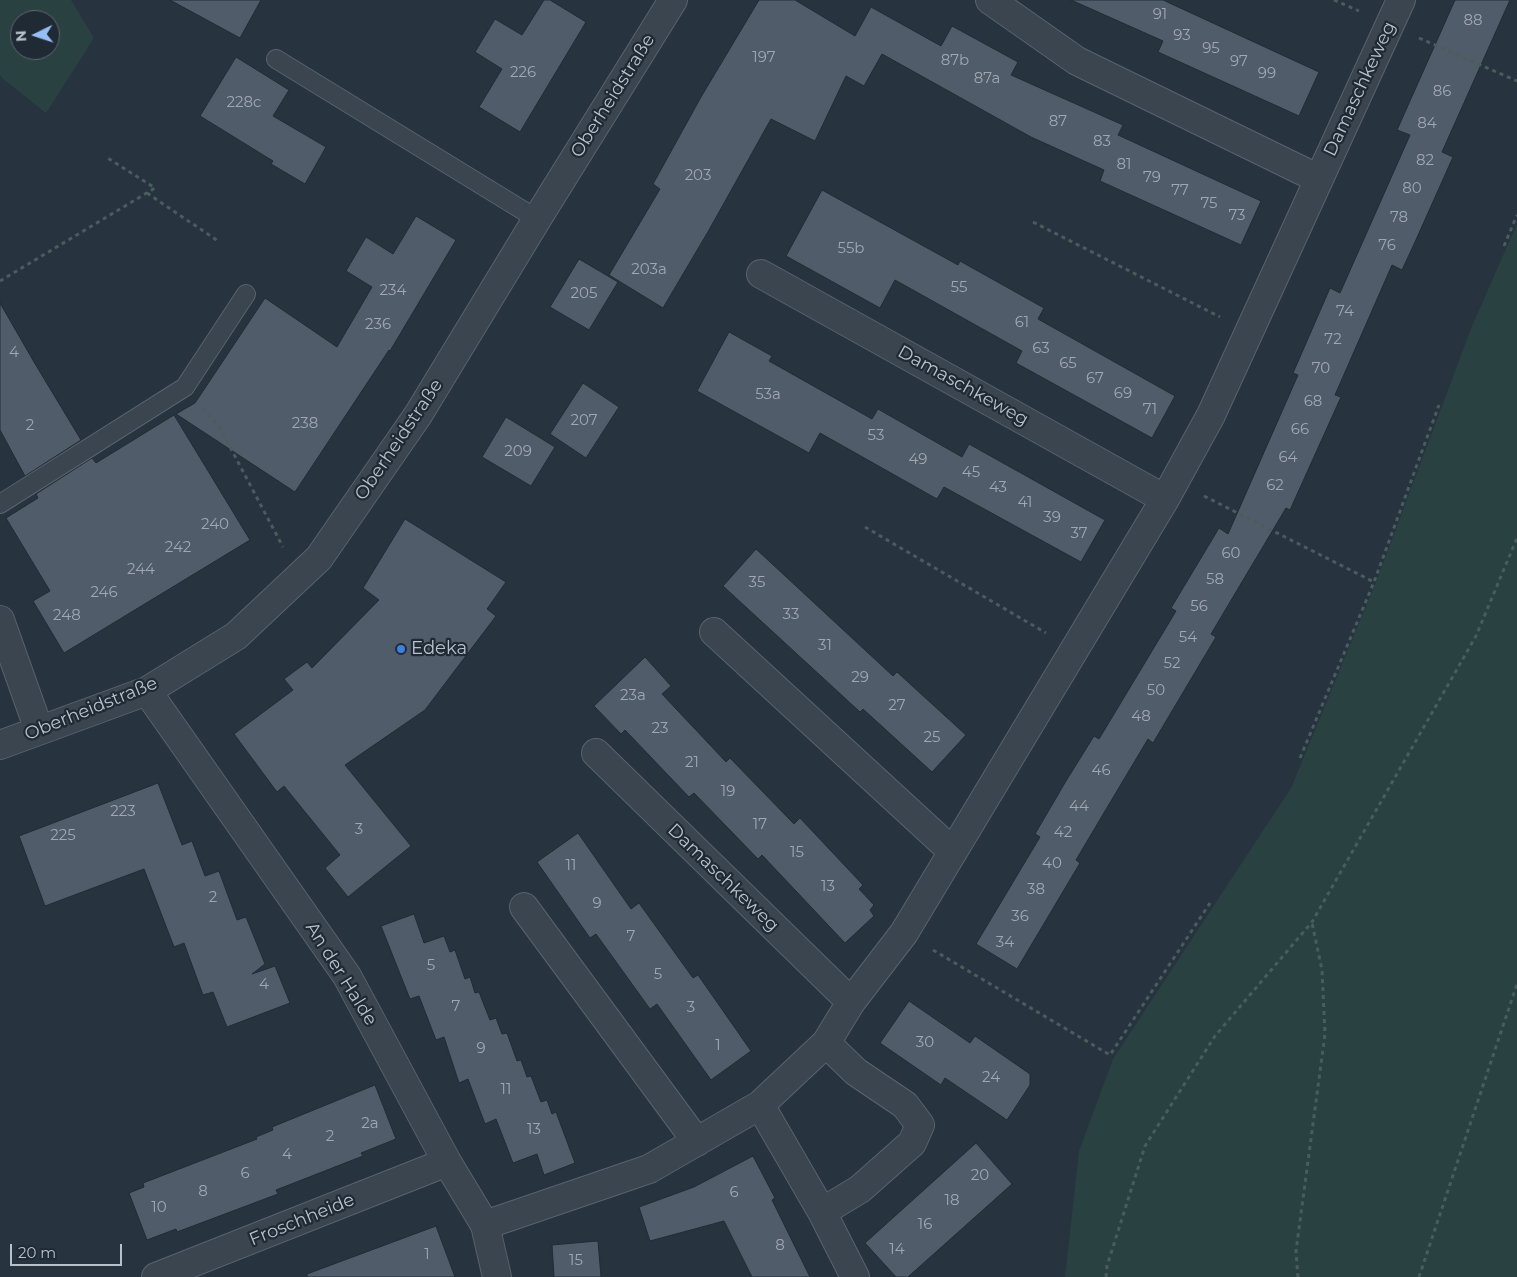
<!DOCTYPE html>
<html>
<head>
<meta charset="utf-8">
<style>
  body { margin:0 }
  #map { position:relative; width:1517px; height:1277px; overflow:hidden; background:#27333f; font-family:Montserrat,sans-serif }
  canvas { display:block }
  .north { position:absolute; left:10px; top:10px; width:50px; height:50px; box-sizing:border-box; background:#202a34; border:1px solid #5d6670; border-radius:50%; rotate:266deg; font-size:14px; font-weight:700; line-height:20px; text-align:center; color:#b8c0ca }
  .north::after { content:''; display:block; margin:auto; width:18px; height:22px; background:#95bef2; clip-path:polygon(50% 0,100% 100%,50% 72%,0 100%) }
  .scale { position:absolute; left:10px; top:1244px; width:112px; height:22px; box-sizing:border-box; border:2px solid #b8c0ca; border-top:0; padding-left:6px; font-size:15px; line-height:18px; white-space:nowrap; color:#b8c0ca; -webkit-text-stroke:4px #202a34; paint-order:stroke }
</style>
</head>
<body>
<div id="map">
<canvas width="1517" height="1277"></canvas>
<div class="north">N</div>
<div class="scale">20 m</div>
</div>
<script>
const ctx = document.querySelector('canvas').getContext('2d');
ctx.lineJoin = 'round';
function fillPath(path, color) {
  ctx.fillStyle = color;
  ctx.fill(path, 'evenodd');
}
function poly(rows) {
  const path = new Path2D();
  for (const r of rows) {
    path.moveTo(r[0], r[1]);
    for (let i = 2; i < r.length; i += 2) path.lineTo(r[i], r[i + 1]);
  }
  return path;
}
function strokePath(path, color, width, dash) {
  ctx.strokeStyle = color;
  ctx.lineWidth = width;
  ctx.lineCap = dash ? 'butt' : 'round';
  ctx.setLineDash(dash || []);
  ctx.stroke(path);
}
function drawText(font, color, halo, rows, align = 'center') {
  ctx.font = font + ' Montserrat,sans-serif';
  ctx.lineWidth = 4.5;
  ctx.setLineDash([]);
  ctx.textBaseline = 'middle';
  ctx.strokeStyle = halo;
  ctx.fillStyle = color;
  for (const [text, x, y, turn = 0] of rows) {
    ctx.save();
    ctx.translate(x, y);
    ctx.rotate((+turn || 0) * Math.PI / 180);
    ctx.textAlign = isNaN(turn) ? turn : align;
    if (halo) ctx.strokeText(text, 0, 0);
    ctx.fillText(text, 0, 0);
    ctx.restore();
  }
}
fillPath(poly([
  [0,0,71,0,94,38,46,113,3,79,0,75],
  [20,20,50,20,50,50,20,50],
  [1517,224,1517,1277,1065,1277,1079,1151,1113,1059,1291,788,1376,582,1472,326]
]), '#2a4141');
const building = poly([
  [170,0,261,0,240,38,170,0],
  [544,0,550,0,586,22,520,132,479,107,502,69,475,52,495,19,522,35,544,0],
  [759,0,795,0,855,36,871,7,941,46,952,26,1018,62,1011,75,1123,125,1118,135,1261,201,1241,245,1100,181,1104,170,1031,137,882,54,864,86,846,76,815,141,771,119,709,230,663,308,609,275,660,189,653,184,701,97,759,0],
  [1071,0,1163,0,1319,72,1299,116,1158,52,1163,41,1071,0],
  [1455,0,1510,0,1442,152,1453,157,1415,242,1402,270,1392,265,1335,395,1341,397,1290,510,1286,508,1211,634,1216,637,1153,743,1148,739,1108,806,1076,860,1080,863,1017,969,976,944,1040,837,1035,834,1066,781,1094,736,1099,739,1176,611,1171,608,1219,528,1228,534,1298,375,1293,373,1330,288,1340,293,1410,135,1397,130,1455,0],
  [236,57,289,90,273,116,326,147,305,184,271,164,273,161,200,116,236,57],
  [822,190,958,265,960,261,1044,308,1038,319,1175,396,1152,438,1016,363,1022,351,895,280,880,308,786,256,822,190],
  [416,216,456,240,390,351,389,350,295,492,176,414,195,403,265,298,337,347,372,287,346,271,366,237,393,254,416,216],
  [579,259,618,282,589,330,550,307,579,259],
  [0,303,34,362,81,440,25,476,0,430,0,303],
  [729,332,772,356,769,361,872,419,878,409,962,457,969,444,1105,520,1081,562,944,487,937,499,820,433,809,453,697,391,729,332],
  [583,383,619,407,586,458,550,434,583,383],
  [174,415,250,540,64,653,33,601,50,591,6,518,38,498,36,494,92,458,96,463,174,415],
  [506,417,555,447,531,486,482,457,506,417],
  [405,519,506,582,487,609,496,616,425,710,345,765,411,846,348,897,325,868,340,855,284,786,277,792,234,734,293,690,284,679,307,662,312,668,379,600,363,588,405,519],
  [756,549,893,676,897,672,966,735,932,772,863,709,860,712,723,586,756,549],
  [645,657,671,686,662,694,726,762,730,758,794,824,800,818,863,885,859,889,874,905,870,910,874,916,845,943,762,855,758,859,694,793,689,797,625,730,621,734,594,706,645,657],
  [158,783,182,845,192,841,205,876,219,871,237,920,246,917,265,964,252,974,275,966,290,1003,227,1027,213,992,203,995,184,943,174,947,144,869,45,906,19,836,158,783],
  [578,833,631,909,639,903,693,978,698,975,751,1051,711,1080,657,1004,650,1009,596,934,590,938,537,862,578,833],
  [414,914,424,943,444,936,450,952,455,950,465,979,470,977,475,993,479,992,490,1020,496,1018,502,1034,507,1033,517,1061,521,1060,527,1077,531,1076,541,1102,547,1100,552,1114,556,1112,575,1163,544,1175,537,1154,513,1163,496,1119,485,1124,468,1079,459,1083,444,1037,436,1040,419,996,410,999,381,926,414,914],
  [909,1001,970,1043,975,1036,1030,1074,1030,1085,1007,1120,945,1078,941,1085,880,1043,909,1001],
  [375,1085,396,1139,361,1153,363,1156,276,1190,278,1194,177,1232,176,1229,147,1240,129,1193,144,1187,143,1183,257,1139,256,1137,273,1130,272,1127,375,1085],
  [976,1143,1012,1184,908,1277,896,1277,865,1243,976,1143],
  [753,1156,775,1198,772,1200,810,1277,752,1277,724,1221,650,1241,639,1207,694,1187,753,1156],
  [436,1226,455,1277,307,1277,307,1274,436,1226],
  [598,1241,601,1277,554,1277,552,1245,598,1241]
]);
fillPath(building, '#515c6a');
strokePath(building, '#222c36', 1);
const service = poly([
  [276,59,537,219],
  [0,504,185,387,246,294]
]);
const minor = poly([
  [990,0,1077,61,1319,179],
  [761,274,1165,499],
  [0,620,39,730],
  [714,632,952,851],
  [147,691,347,976,447,1162,485,1225,497,1277],
  [596,753,851,1002],
  [524,907,697,1142],
  [760,1105,822,1212,855,1277],
  [822,1212,860,1189,912,1143,920,1125,905,1105,856,1072,826,1043],
  [485,1225,649,1169,760,1105,826,1043,851,1002,904,933,1165,499,1211,415,1401,0],
  [156,1277,447,1162]
]);
const tertiary = poly([
  [0,745,147,691,236,636,319,558,418,415,537,219,673,0]
]);
strokePath(service, '#59636d', 20);
strokePath(minor, '#59636d', 30);
strokePath(tertiary, '#59636d', 30);
strokePath(poly([
  [1334,0,1359,11],
  [1419,38,1517,81],
  [147,193,218,241],
  [1033,222,1220,317],
  [1504,246,1517,215],
  [0,281,155,188,106,157],
  [203,408,220,428,283,547],
  [1204,496,1374,582],
  [865,527,1046,633],
  [1300,758,1374,582,1439,405],
  [933,950,1110,1055,1210,903],
  [1106,1277,1107,1266,1145,1146,1215,1036,1312,922,1476,636,1517,538],
  [1298,1277,1296,1251,1325,1034,1322,970,1312,923],
  [1419,1277,1517,984]
]), '#495d5f', 3, [4, 4]);
strokePath(service, '#3b454f', 18);
strokePath(minor, '#3b454f', 28);
strokePath(tertiary, '#3b454f', 28);
for (const [x, y, r, color] of [
  [401,649,5,"#3f7fe0"]
]) {
  const dot = new Path2D();
  dot.arc(x, y, r, 0, 2 * Math.PI);
  ctx.fillStyle = color;
  ctx.fill(dot);
  strokePath(dot, '#202a34', 2);
}
drawText('15px', '#9ea7b2', null, [
  ["91",1160,15],
  ["88",1473,21],
  ["93",1182,36],
  ["95",1211,49],
  ["197",764,58],
  ["87b",955,61],
  ["97",1239,62],
  ["226",523,73],
  ["99",1267,74],
  ["87a",987,79],
  ["86",1442,92],
  ["228c",244,103],
  ["87",1058,122],
  ["84",1427,124],
  ["83",1102,142],
  ["82",1425,161],
  ["81",1124,165],
  ["203",698,176],
  ["79",1152,178],
  ["80",1412,189],
  ["77",1180,191],
  ["75",1209,204],
  ["73",1237,216],
  ["78",1399,218],
  ["76",1387,246],
  ["55b",851,249],
  ["203a",649,270],
  ["55",959,288],
  ["234",393,291],
  ["205",584,294],
  ["74",1345,312],
  ["61",1022,323],
  ["236",378,325],
  ["72",1333,340],
  ["63",1041,349],
  ["4",14,353],
  ["65",1068,364],
  ["70",1321,369],
  ["67",1095,379],
  ["69",1123,394],
  ["53a",768,395],
  ["68",1313,402],
  ["71",1150,410],
  ["207",584,421],
  ["238",305,424],
  ["2",30,426],
  ["66",1300,430],
  ["53",876,436],
  ["209",518,452],
  ["64",1288,458],
  ["49",918,460],
  ["45",971,473],
  ["62",1275,486],
  ["43",998,488],
  ["41",1025,503],
  ["39",1052,518],
  ["240",215,525],
  ["37",1079,534],
  ["242",178,548],
  ["60",1231,554],
  ["244",141,570],
  ["58",1215,580],
  ["35",757,583],
  ["246",104,593],
  ["56",1199,607],
  ["33",791,615],
  ["248",67,616],
  ["54",1188,638],
  ["31",825,646],
  ["52",1172,664],
  ["29",860,678],
  ["50",1156,691],
  ["23a",633,696],
  ["27",897,706],
  ["48",1141,717],
  ["23",660,729],
  ["25",932,738],
  ["21",692,763],
  ["46",1101,771],
  ["19",728,792],
  ["44",1079,807],
  ["223",123,812],
  ["17",760,825],
  ["3",359,830],
  ["42",1063,833],
  ["225",63,836],
  ["15",797,853],
  ["40",1052,864],
  ["11",571,866],
  ["13",828,887],
  ["38",1036,890],
  ["2",213,898],
  ["9",597,904],
  ["36",1020,917],
  ["7",631,937],
  ["34",1005,943],
  ["5",431,966],
  ["5",658,975],
  ["4",264,985],
  ["7",456,1007],
  ["3",691,1008],
  ["30",925,1043],
  ["1",718,1046],
  ["9",481,1049],
  ["24",991,1078],
  ["11",506,1090],
  ["2a",370,1124],
  ["13",534,1130],
  ["2",330,1137],
  ["4",287,1155],
  ["6",245,1174],
  ["20",980,1176],
  ["8",203,1192],
  ["6",734,1193],
  ["18",952,1201],
  ["10",159,1208],
  ["16",925,1225],
  ["8",780,1246],
  ["14",897,1250],
  ["1",427,1255],
  ["15",576,1261]
]);
drawText('18px', '#b8c0ca', '#202a34', [
  ["Damaschkeweg",1360,89,-65],
  ["Oberheidstraße",613,96,-58],
  ["Damaschkeweg",963,386,29],
  ["Oberheidstraße",399,440,-56],
  ["Oberheidstraße",91,709,-22],
  ["Damaschkeweg",723,878,44],
  ["An der Halde",341,974,58],
  ["Froschheide",302,1220,-22]
]);
drawText('18px', '#b8c0ca', '#202a34', [
  ["Edeka",411,649]
], 'left');
</script>
</body>
</html>
